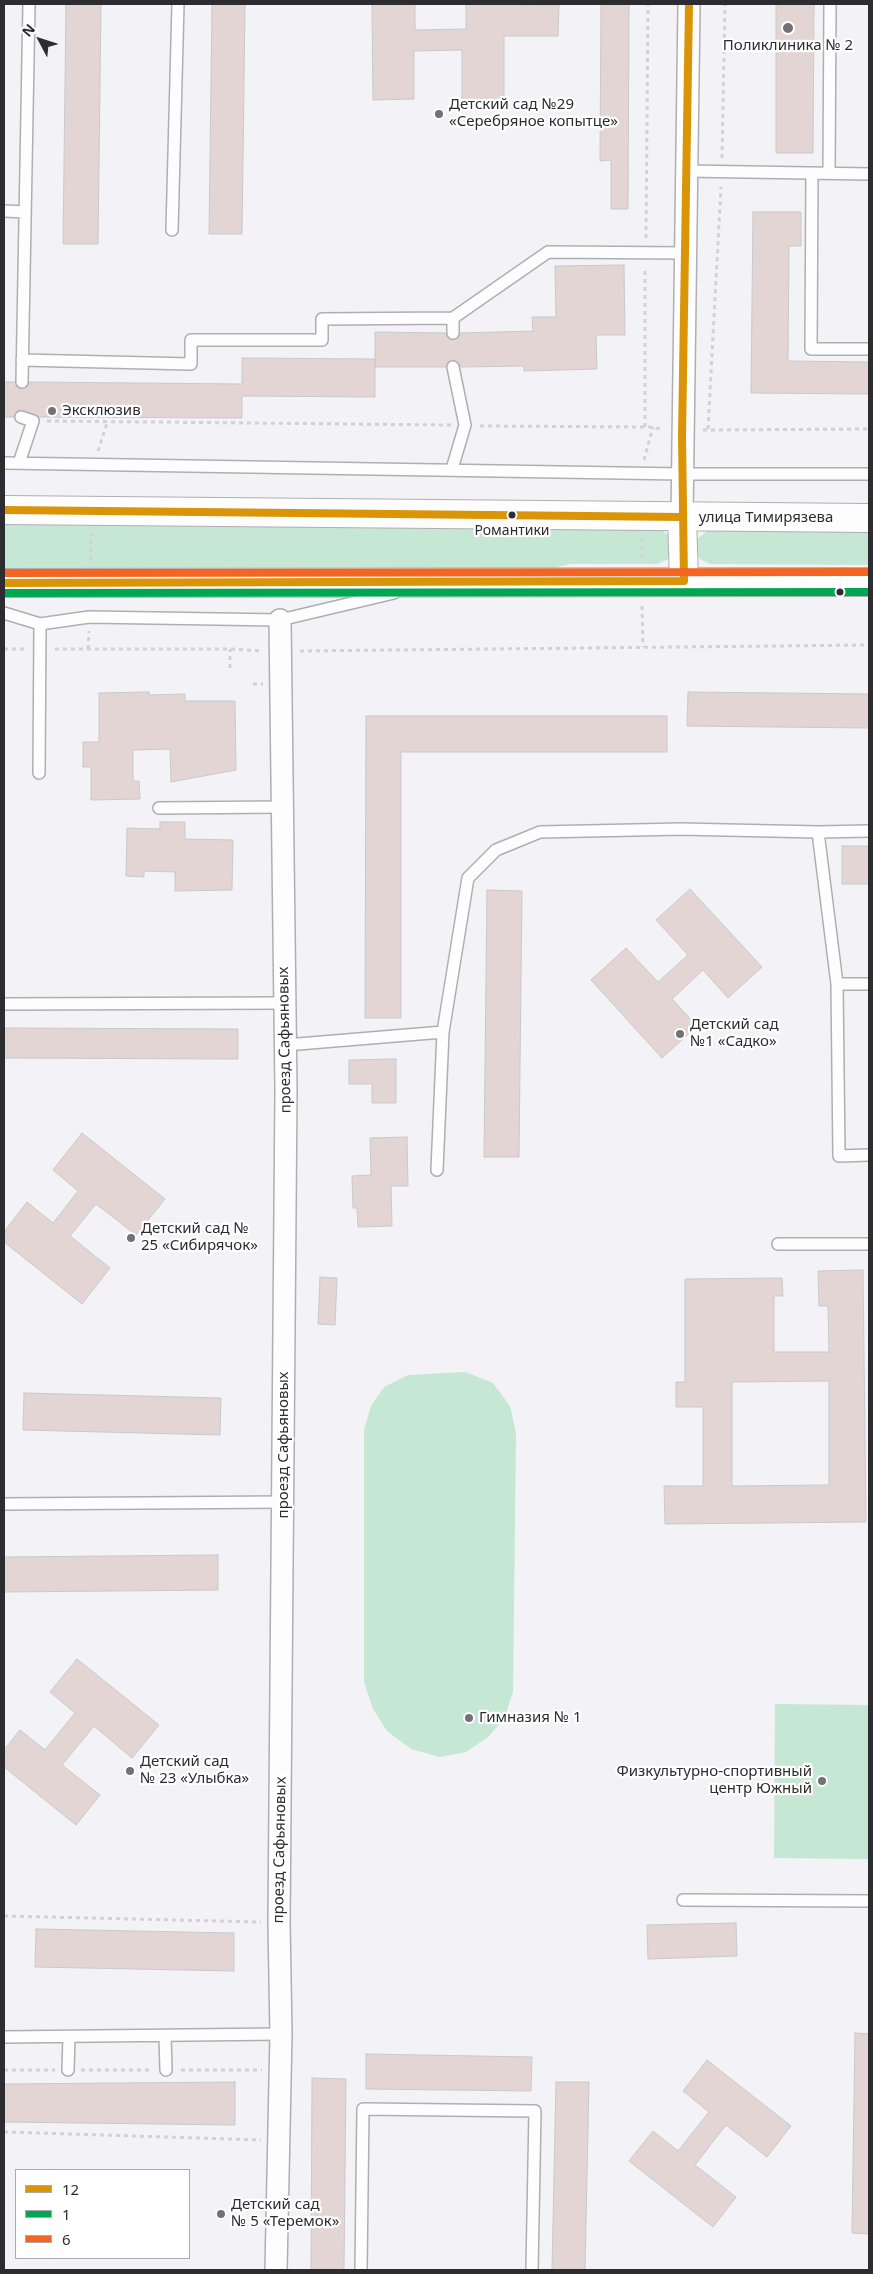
<!DOCTYPE html>
<html>
<head>
<meta charset="utf-8">
<style>
  body { margin:0 }
  #map { position:relative; width:873px; height:2274px; overflow:hidden; background:#f2f2f7; font-family:"Noto Sans",sans-serif }
  canvas { display:block }
  .frame { position:absolute; inset:0; border:5px solid #2d2d31; pointer-events:none }
  .legend { position:absolute; left:15px; top:2169px; width:175px; height:90px; box-sizing:border-box; background:#fff; border:1px solid #ababad; margin:0; padding:6px 9px; list-style:none; font-size:15px; color:#2d2d31 }
  .legend li { display:flex; align-items:center; gap:10px; height:25px }
  .legend b { width:25px; border:1px solid #ababad }
  .north { position:absolute; left:15px; top:15px; width:50px; height:50px; -webkit-text-stroke:4px #fff; paint-order:stroke; rotate:310deg; font-size:14px; font-weight:700; line-height:20px; text-align:center; color:#2d2d31 }
  .north::after { content:''; display:block; margin:auto; width:18px; height:22px; background:#2d2d31; clip-path:polygon(50% 0,100% 100%,50% 72%,0 100%) }
</style>
</head>
<body>
<div id="map">
<canvas width="873" height="2274"></canvas>
<div class="frame"></div>
<ul class="legend">
<li><b style="height:6px;background:#d99407"></b>12</li>
<li><b style="height:6px;background:#00a651"></b>1</li>
<li><b style="height:6px;background:#f26522"></b>6</li>
</ul>
<div class="north">N</div>
</div>
<script>
const ctx = document.querySelector('canvas').getContext('2d');
ctx.lineJoin = 'round';
function fillPath(path, color) {
  ctx.fillStyle = color;
  ctx.fill(path, 'evenodd');
}
function poly(rows) {
  const path = new Path2D();
  for (const r of rows) {
    path.moveTo(r[0], r[1]);
    for (let i = 2; i < r.length; i += 2) path.lineTo(r[i], r[i + 1]);
  }
  return path;
}
function strokePath(path, color, width, dash) {
  ctx.strokeStyle = color;
  ctx.lineWidth = width;
  ctx.lineCap = dash ? 'butt' : 'round';
  ctx.setLineDash(dash || []);
  ctx.stroke(path);
}
function drawText(font, color, halo, rows, align = 'center') {
  ctx.font = font + ' "Noto Sans",sans-serif';
  ctx.lineWidth = 4.5;
  ctx.setLineDash([]);
  ctx.textBaseline = 'middle';
  ctx.strokeStyle = halo;
  ctx.fillStyle = color;
  for (const [text, x, y, turn = 0] of rows) {
    ctx.save();
    ctx.translate(x, y);
    ctx.rotate((+turn || 0) * Math.PI / 180);
    ctx.textAlign = isNaN(turn) ? turn : align;
    if (halo) ctx.strokeText(text, 0, 0);
    ctx.fillText(text, 0, 0);
    ctx.restore();
  }
}
fillPath(poly([
  [4,522,659,528,668,535,672,548,668,559,658,564,570,564,546,570,4,571],
  [712,527,869,529,869,565,710,564,700,559,694,551,697,539],
  [465,1372,493,1383,510,1406,516,1433,513,1692,504,1719,488,1737,466,1752,440,1757,411,1749,387,1731,373,1709,364,1682,364,1430,371,1406,384,1387,408,1375],
  [775,1704,869,1705,869,1859,774,1858]
]), '#c5e7d3');
const building = poly([
  [66,4,101,4,98,244,63,244,66,4],
  [212,4,245,4,242,234,209,234,212,4],
  [372,4,415,4,415,30,466,29,466,4,559,5,558,36,504,36,504,103,462,104,462,50,414,51,414,99,373,100,372,4],
  [601,4,629,4,628,209,611,209,611,160,600,161,601,4],
  [776,4,814,4,813,153,776,153,776,4],
  [753,212,801,212,801,246,789,246,788,361,869,362,869,394,751,393,753,212],
  [624,265,625,335,596,335,597,369,524,371,524,366,461,367,458,362,452,360,448,362,446,367,375,367,375,332,446,333,449,339,453,340,459,337,460,333,533,331,532,317,556,317,555,266,624,265],
  [242,358,375,359,375,397,242,396,242,418,39,417,20,410,16,412,14,417,4,417,4,382,15,382,18,388,22,389,28,386,29,382,242,384,242,358],
  [149,692,149,695,185,694,185,701,235,701,236,770,171,782,170,749,133,750,133,781,139,781,140,799,91,800,91,767,83,767,83,742,99,742,99,693,149,692],
  [688,692,869,694,869,728,687,726,688,692],
  [366,716,667,716,667,752,401,752,401,1018,365,1018,366,716],
  [160,822,185,822,185,839,233,840,232,890,175,891,175,872,144,871,144,877,126,876,127,828,160,829,160,822],
  [842,846,869,846,869,884,842,884,842,846],
  [690,889,762,967,728,998,703,970,672,999,697,1026,662,1058,591,980,626,948,658,982,688,955,656,920,690,889],
  [487,890,522,891,519,1157,484,1157,487,890],
  [4,1028,238,1029,238,1059,4,1058,4,1028],
  [396,1059,396,1103,372,1103,372,1084,349,1084,349,1060,396,1059],
  [82,1133,165,1199,136,1235,96,1204,70,1236,110,1268,82,1304,4,1242,4,1232,27,1202,53,1223,78,1191,53,1170,82,1133],
  [407,1137,408,1186,391,1186,392,1226,358,1227,357,1208,353,1208,352,1176,371,1175,370,1138,407,1137],
  [863,1270,866,1522,665,1524,664,1486,703,1486,703,1407,676,1407,676,1382,685,1382,685,1279,782,1278,783,1296,774,1296,774,1352,829,1352,828,1306,819,1306,818,1271,863,1270],
  [829,1381,829,1485,732,1486,732,1382,829,1381],
  [320,1277,337,1278,335,1325,318,1324,320,1277],
  [24,1393,221,1398,220,1435,23,1430,24,1393],
  [218,1555,218,1590,4,1592,4,1557,218,1555],
  [77,1659,159,1725,132,1758,94,1726,62,1765,100,1795,76,1825,4,1767,4,1750,20,1730,45,1750,75,1713,50,1692,77,1659],
  [736,1923,737,1956,648,1959,647,1925,736,1923],
  [36,1929,234,1933,234,1971,35,1967,36,1929],
  [855,2033,869,2034,869,2234,852,2233,855,2033],
  [366,2054,532,2057,531,2091,366,2089,366,2054],
  [707,2060,791,2126,767,2157,726,2125,695,2165,736,2197,713,2227,629,2161,653,2131,678,2151,709,2112,683,2091,707,2060],
  [312,2078,346,2079,344,2270,311,2270,312,2078],
  [235,2082,235,2125,4,2122,4,2084,235,2082],
  [556,2082,589,2082,585,2270,552,2270,556,2082]
]);
fillPath(building, '#e3d5d3');
strokePath(building, '#cac8ca', 1);
const lane = poly([
  [686,171,869,174],
  [812,173,811,349,869,349],
  [829,173,830,4],
  [4,211,25,212],
  [172,230,178,4],
  [453,318,453,333],
  [22,360,191,364,191,340,322,340,322,319,453,318,548,252,685,253],
  [22,382,29,4],
  [4,463,682,474,869,474],
  [19,463,33,421,21,417],
  [452,469,465,425,453,367],
  [4,613,40,624,89,617,280,620,394,593],
  [39,773,40,624],
  [159,808,283,807],
  [869,831,818,832,837,984,839,1156,869,1155],
  [837,984,869,984],
  [4,1004,285,1003],
  [286,1045,443,1032,468,878,496,850,540,832,681,829,818,832],
  [437,1170,443,1032],
  [778,1244,869,1244],
  [4,1504,284,1502],
  [683,1900,869,1901],
  [165,2036,166,2070],
  [4,2037,281,2034],
  [68,2070,69,2037],
  [361,2270,363,2109,535,2111,532,2270]
]);
const street = poly([
  [682,517,689,4],
  [276,2270,281,2034,279,1923,286,1090,280,620]
]);
const primary = poly([
  [4,510,869,518],
  [682,517,684,581],
  [4,583,869,582]
]);
strokePath(lane, '#afafb3', 14);
strokePath(street, '#afafb3', 24);
strokePath(primary, '#afafb3', 30);
strokePath(poly([
  [722,158,725,4],
  [646,238,648,4],
  [47,421,451,425],
  [480,426,653,427,663,430],
  [645,427,645,267],
  [708,429,721,187],
  [703,430,869,429],
  [98,451,107,423],
  [644,460,653,427],
  [642,538,642,559],
  [91,560,91,534],
  [642,606,643,647],
  [4,649,26,649],
  [55,649,230,649,261,651],
  [88,649,89,631],
  [300,651,869,645],
  [230,668,230,649],
  [253,684,263,684],
  [4,1916,261,1922],
  [4,2070,55,2070],
  [81,2070,152,2070],
  [181,2070,262,2070],
  [4,2132,261,2140]
]), '#d2d2d4', 3, [4, 4]);
strokePath(lane, '#fdfdfe', 11);
strokePath(street, '#fdfdfe', 21);
strokePath(primary, '#fdfdfe', 28);
strokePath(poly([
  [4,510,682,517],
  [4,583,684,581,682,436,689,4]
]), '#d99407', 8);
strokePath(poly([
  [4,593,869,592]
]), '#00a651', 8);
strokePath(poly([
  [4,573,869,572]
]), '#f26522', 8);
for (const [x, y, r, color] of [
  [788,28,6,"#727276"],
  [439,114,5,"#727276"],
  [52,411,5,"#727276"],
  [512,515,4.5,"#2d2d31"],
  [840,592,4.5,"#2d2d31"],
  [680,1034,5,"#727276"],
  [131,1238,5,"#727276"],
  [469,1718,5,"#727276"],
  [130,1771,5,"#727276"],
  [822,1781,5,"#727276"],
  [221,2214,5,"#727276"]
]) {
  const dot = new Path2D();
  dot.arc(x, y, r, 0, 2 * Math.PI);
  ctx.fillStyle = color;
  ctx.fill(dot);
  strokePath(dot, '#fff', 2);
}
drawText('14px', '#2d2d31', '#fff', [
  ["Романтики",512,531]
]);
drawText('15px', '#2d2d31', '#fff', [
  ["Поликлиника № 2",788,46,"center"],
  ["Детский сад №29",449,105],
  ["«Серебряное копытце»",449,122],
  ["Эксклюзив",62,411],
  ["Детский сад",690,1025],
  ["№1 «Cадко»",690,1042],
  ["Детский сад №",141,1229],
  ["25 «Сибирячок»",141,1246],
  ["Гимназия № 1",479,1718],
  ["Детский сад",140,1762],
  ["№ 23 «Улыбка»",140,1779],
  ["Физкультурно-спортивный",812,1772,"right"],
  ["центр Южный",812,1789,"right"],
  ["Детский сад",231,2205],
  ["№ 5 «Теремок»",231,2222]
], 'left');
drawText('15px', '#2d2d31', '#fff', [
  ["улица Тимирязева",766,518],
  ["проезд Сафьяновых",285,1040,-91],
  ["проезд Сафьяновых",284,1445,-90],
  ["проезд Сафьяновых",280,1850,-89]
]);
</script>
</body>
</html>
